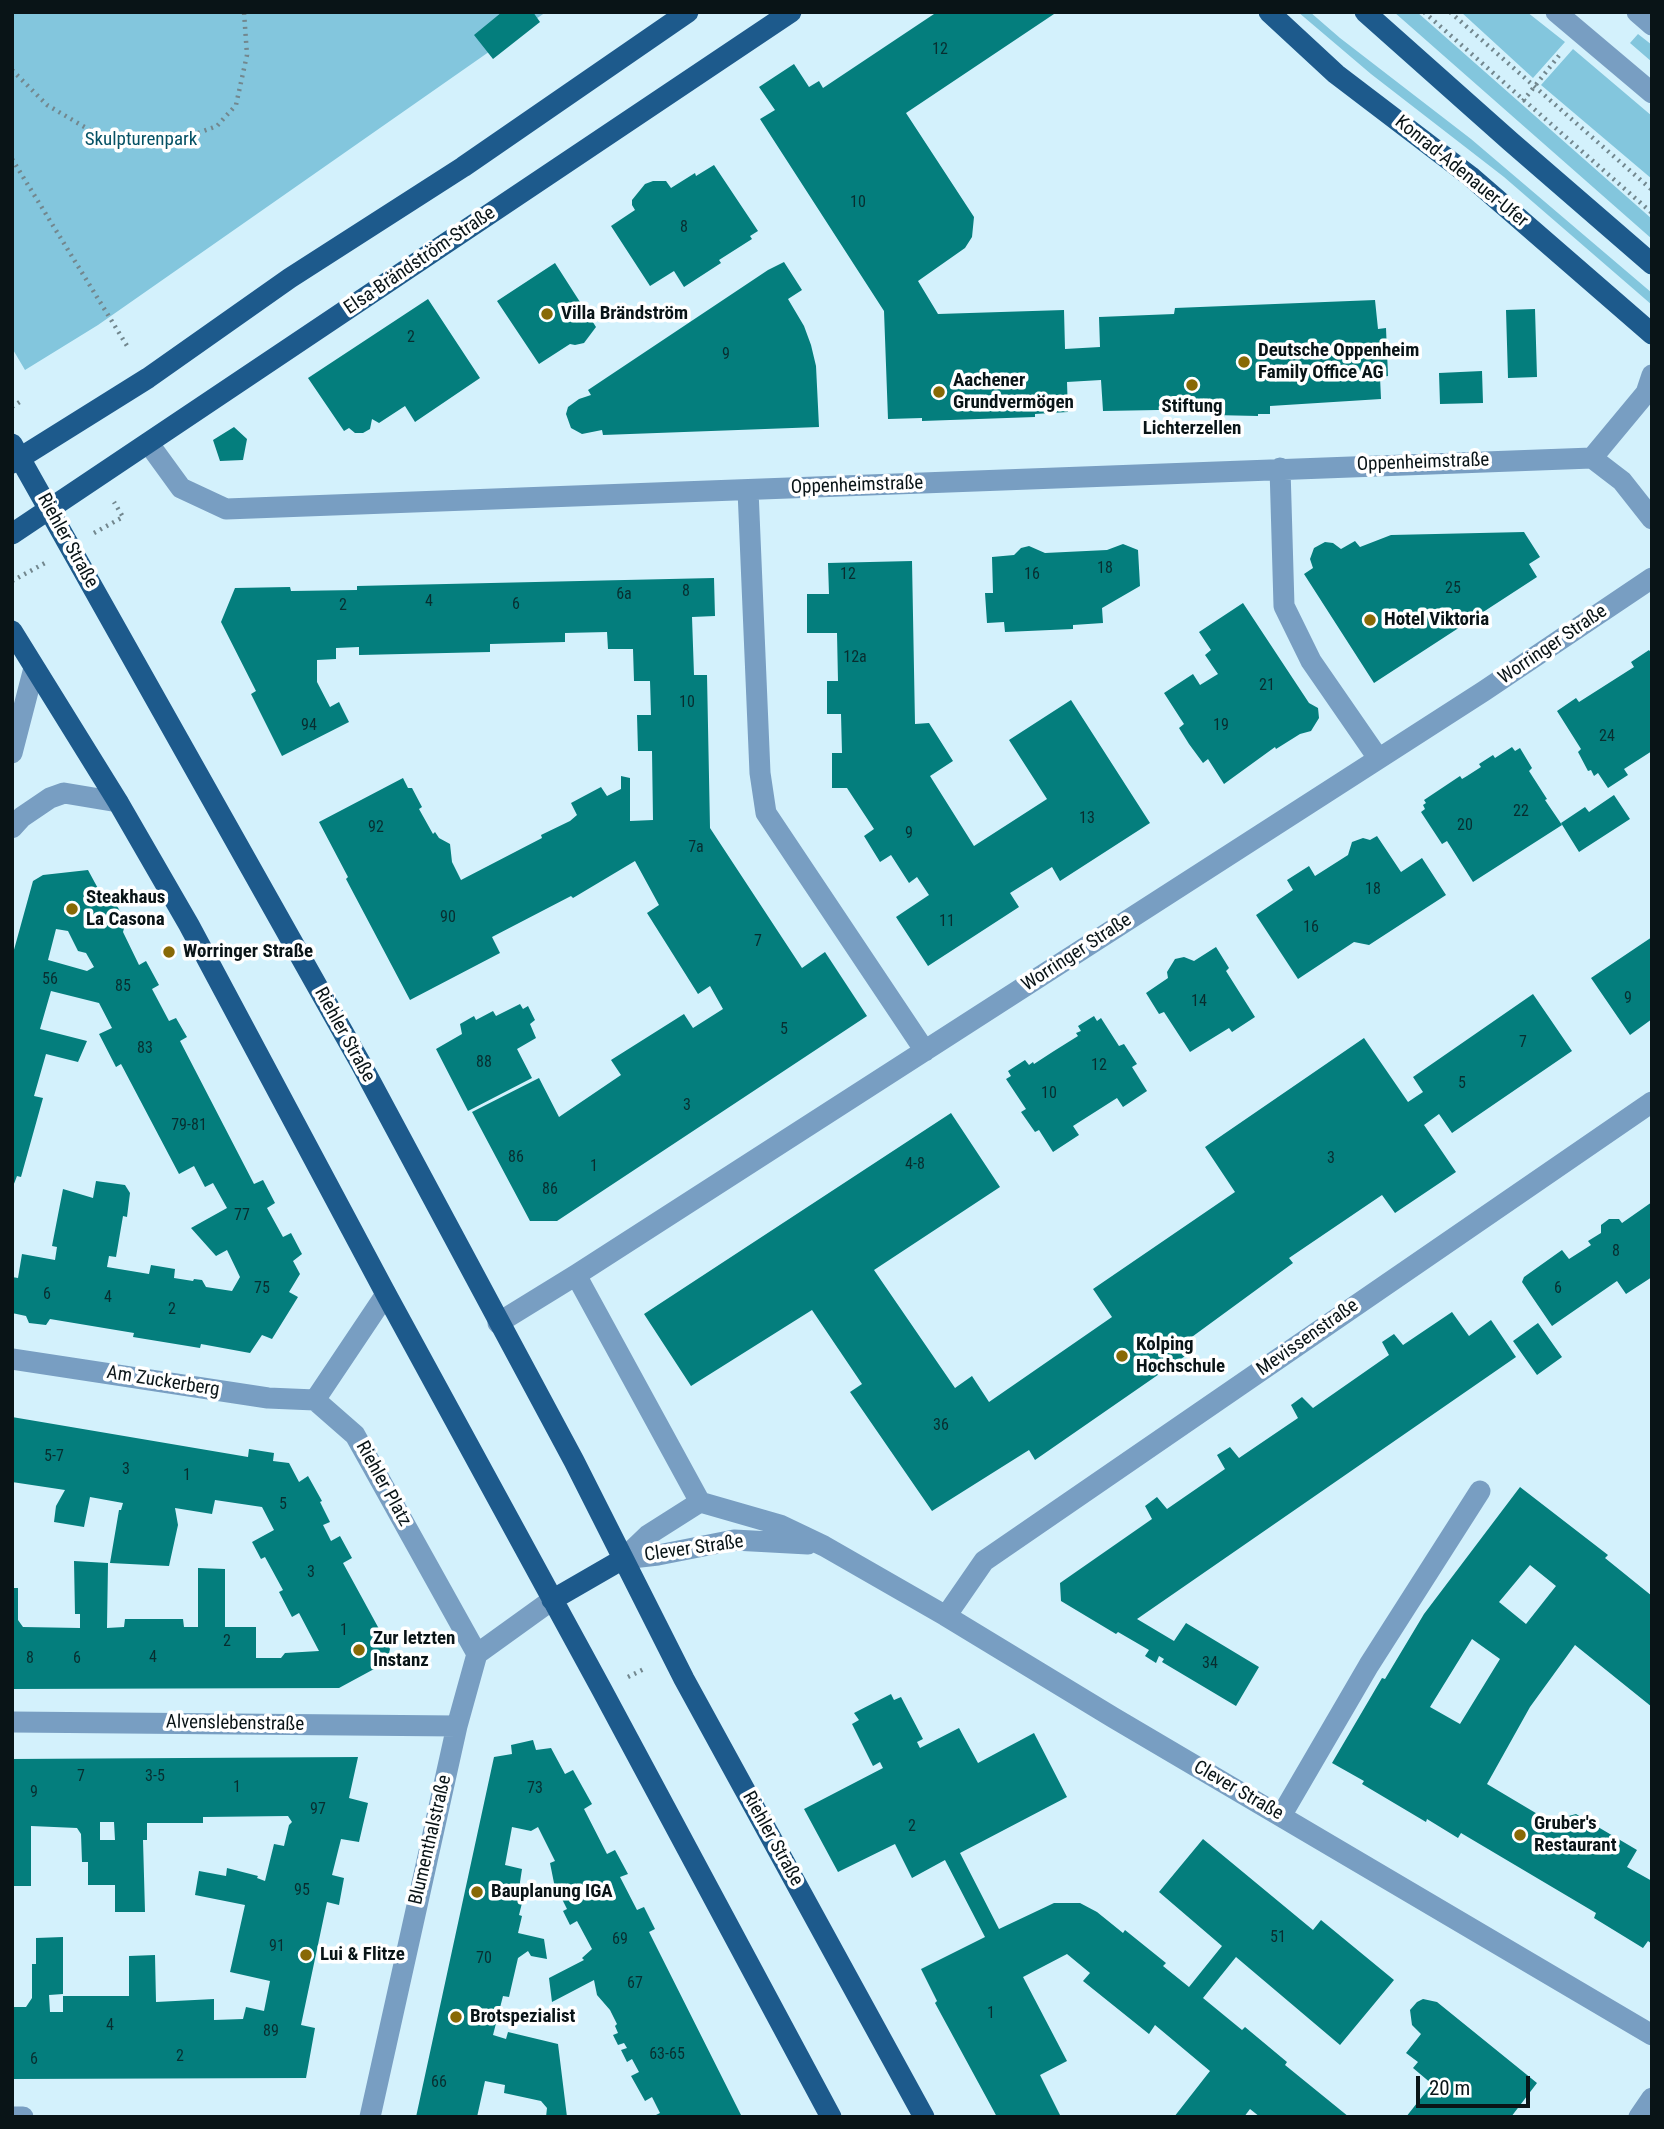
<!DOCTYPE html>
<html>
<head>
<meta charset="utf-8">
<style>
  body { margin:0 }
  #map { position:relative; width:1664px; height:2129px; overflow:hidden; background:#d3f1fc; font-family:"Roboto Condensed",sans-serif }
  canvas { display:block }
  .frame { position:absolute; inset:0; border:14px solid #091417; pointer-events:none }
  .scale { position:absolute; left:1416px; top:2076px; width:114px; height:32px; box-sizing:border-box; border:4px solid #091417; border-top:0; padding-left:9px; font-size:21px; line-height:24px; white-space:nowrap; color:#091417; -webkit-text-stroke:5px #fff; paint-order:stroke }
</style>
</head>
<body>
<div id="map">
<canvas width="1664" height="2129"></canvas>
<div class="frame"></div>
<div class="scale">20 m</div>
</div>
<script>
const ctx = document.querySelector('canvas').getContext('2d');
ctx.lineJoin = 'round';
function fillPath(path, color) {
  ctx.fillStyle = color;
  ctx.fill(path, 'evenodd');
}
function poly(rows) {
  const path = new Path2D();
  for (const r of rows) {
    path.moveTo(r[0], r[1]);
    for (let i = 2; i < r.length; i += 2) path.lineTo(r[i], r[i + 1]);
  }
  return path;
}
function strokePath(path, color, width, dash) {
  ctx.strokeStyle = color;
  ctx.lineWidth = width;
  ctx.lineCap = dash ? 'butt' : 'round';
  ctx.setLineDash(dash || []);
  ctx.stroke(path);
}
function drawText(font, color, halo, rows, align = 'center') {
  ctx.font = font + ' "Roboto Condensed",sans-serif';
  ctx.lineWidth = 7;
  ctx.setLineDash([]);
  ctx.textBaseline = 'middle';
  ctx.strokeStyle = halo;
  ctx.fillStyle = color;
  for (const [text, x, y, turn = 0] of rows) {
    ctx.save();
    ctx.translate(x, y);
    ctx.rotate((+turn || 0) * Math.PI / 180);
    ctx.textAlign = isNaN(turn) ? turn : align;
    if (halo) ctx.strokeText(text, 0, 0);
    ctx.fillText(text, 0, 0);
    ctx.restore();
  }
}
fillPath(poly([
  [12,12,546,12,98,325,25,370,12,348],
  [1298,12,1310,12,1340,38,1471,139,1652,293,1652,305,1504,177,1371,74],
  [1394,12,1417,12,1652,219,1652,239],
  [1461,12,1527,12,1565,42,1533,78],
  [1638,34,1652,45,1652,62,1630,43],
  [1573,49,1652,116,1652,179,1541,85]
]), '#83c6dd');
fillPath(poly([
  [502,12,533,12,540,22,493,59,474,35],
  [937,12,1057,12,906,113,974,217,972,237,965,248,918,281,938,314,1064,310,1065,349,1100,347,1099,317,1174,314,1175,308,1375,300,1378,329,1386,328,1388,376,1380,377,1381,399,1270,406,1270,414,1258,414,1258,416,1213,415,1212,409,1103,411,1101,380,1067,382,1068,412,1035,414,1035,417,922,421,922,418,888,419,884,311,760,119,775,110,759,87,794,64,809,87,819,81,823,88],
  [714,165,758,231,750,236,752,239,719,260,721,263,684,287,674,271,650,286,611,226,635,210,632,205,632,200,645,184,653,181,666,181,671,188,695,173,696,176],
  [784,262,802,290,788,299,804,326,811,345,816,366,819,427,603,435,602,430,582,434,571,428,566,414,568,407,579,399,591,395,588,390,768,270],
  [555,263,596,327,584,343,575,345,570,344,539,364,497,301],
  [428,299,480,378,415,422,405,406,379,423,372,419,370,429,363,433,355,433,349,428,344,431,308,378],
  [1535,309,1537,377,1508,378,1506,310],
  [1482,371,1483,403,1440,404,1439,373],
  [234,427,247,439,243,460,220,461,213,440],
  [1524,532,1540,557,1529,564,1537,577,1374,683,1304,574,1313,568,1310,559,1314,548,1325,542,1333,543,1341,549,1355,541,1360,547,1391,535],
  [1123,544,1138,550,1140,586,1102,608,1103,623,1073,625,1073,629,1005,632,1004,622,987,623,985,593,993,593,992,557,1014,555,1021,548,1029,546,1045,553,1107,550],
  [912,561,915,724,929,723,953,761,930,776,974,846,1047,799,1009,740,1071,700,1150,823,1060,881,1052,867,1010,893,1019,907,928,966,896,917,929,895,917,877,909,883,891,855,880,862,864,836,874,829,847,788,832,788,832,753,842,753,841,714,827,714,827,681,838,681,837,633,807,633,807,594,829,594,828,563],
  [714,578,715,616,692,617,694,675,707,675,710,828,802,968,825,952,867,1016,557,1221,530,1221,472,1112,539,1078,559,1117,621,1075,611,1060,684,1014,693,1028,723,1009,710,986,698,994,647,913,659,905,635,861,573,898,571,896,492,937,500,953,410,1000,346,879,348,877,319,822,403,778,408,788,412,788,422,807,419,809,433,834,435,832,439,838,450,844,452,862,461,880,542,838,541,835,570,821,577,815,571,803,601,787,607,796,621,789,621,776,630,778,630,821,653,820,652,751,638,751,637,715,651,715,650,681,634,681,633,649,608,649,607,632,565,633,565,642,490,644,490,652,359,655,359,647,336,648,336,659,317,660,317,682,330,707,339,702,349,722,282,756,251,694,256,691,221,622,235,588,290,587,291,591,357,590,357,586],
  [1243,603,1309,703,1318,708,1319,718,1311,731,1300,734,1276,749,1275,747,1224,784,1208,759,1203,763,1189,744,1179,728,1184,724,1164,693,1193,674,1200,685,1218,674,1205,655,1211,650,1199,632],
  [1649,650,1652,654,1652,751,1624,769,1628,775,1608,788,1598,773,1594,776,1591,770,1588,771,1578,752,1581,749,1557,711,1576,698,1579,702,1634,667,1631,662],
  [1512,747,1515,751,1520,748,1532,768,1529,771,1547,799,1545,800,1562,825,1473,882,1447,841,1442,844,1421,812,1425,809,1423,805,1426,803,1424,800,1460,776,1462,779,1467,776,1481,767,1479,764,1493,755,1495,758],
  [1614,795,1630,819,1579,852,1561,823,1585,807,1589,812],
  [1377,836,1401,872,1422,858,1446,895,1369,945,1354,942,1298,979,1256,915,1293,890,1287,880,1309,866,1315,876,1348,855,1352,842,1363,838,1370,840],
  [88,870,101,894,111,896,126,921,123,932,139,965,146,961,159,985,152,989,169,1021,176,1018,187,1037,180,1041,254,1184,263,1180,275,1203,267,1208,283,1237,291,1233,302,1254,293,1261,300,1274,289,1292,298,1297,272,1339,262,1335,250,1353,201,1344,200,1348,133,1337,134,1333,50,1319,46,1325,29,1323,26,1316,12,1313,12,1277,18,1278,22,1254,55,1260,57,1247,52,1246,63,1189,93,1198,96,1181,125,1185,130,1193,127,1217,123,1216,116,1257,109,1256,107,1267,149,1274,151,1265,175,1269,174,1278,193,1281,194,1279,202,1280,206,1287,232,1291,240,1277,227,1250,216,1256,191,1228,227,1208,213,1183,205,1187,194,1166,179,1174,121,1064,116,1067,99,1034,112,1028,99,1003,51,991,40,1029,87,1041,78,1062,46,1054,34,1096,43,1098,21,1177,17,1176,12,1189,12,957,33,881,43,875],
  [56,929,68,931,78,951,86,953,94,967,87,971,48,960],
  [1652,937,1652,1019,1630,1035,1591,978],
  [1216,947,1229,968,1226,971,1255,1017,1232,1032,1229,1028,1190,1052,1164,1012,1159,1014,1146,993,1168,978,1167,972,1175,959,1184,957,1194,961],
  [1533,994,1572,1051,1452,1133,1439,1114,1424,1125,1456,1172,1395,1213,1382,1195,1289,1258,1293,1263,1185,1342,1191,1352,1035,1460,1029,1450,932,1511,850,1392,862,1384,812,1310,691,1386,644,1314,951,1113,1000,1187,874,1270,955,1388,972,1376,989,1402,1112,1317,1093,1289,1235,1192,1205,1147,1364,1038,1408,1102,1423,1092,1413,1077],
  [520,1004,523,1009,528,1006,535,1020,530,1024,536,1038,517,1049,532,1078,468,1111,436,1049,462,1034,460,1024,474,1016,476,1020,493,1011,496,1016],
  [1094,1016,1097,1021,1101,1018,1119,1046,1124,1044,1137,1064,1132,1067,1147,1091,1123,1107,1117,1098,1073,1126,1079,1135,1053,1152,1039,1130,1035,1132,1021,1112,1026,1109,1006,1079,1011,1076,1008,1071,1025,1060,1029,1065,1033,1062,1034,1064,1054,1051,1078,1036,1076,1033,1081,1031,1078,1026],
  [1652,1202,1652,1277,1626,1294,1617,1281,1552,1326,1522,1282,1524,1277,1562,1250,1569,1259,1591,1245,1588,1241,1601,1233,1601,1225,1609,1219,1619,1219,1622,1223],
  [1452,1312,1469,1336,1491,1320,1516,1357,1137,1619,1174,1641,1186,1623,1259,1667,1236,1706,1162,1662,1164,1659,1159,1656,1156,1663,1145,1656,1149,1650,1118,1632,1116,1634,1061,1601,1060,1583,1152,1519,1145,1506,1157,1497,1167,1509,1225,1469,1217,1455,1230,1447,1239,1458,1298,1418,1291,1405,1302,1397,1313,1408,1389,1355,1382,1342,1394,1334,1403,1345],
  [1538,1323,1562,1357,1537,1375,1513,1341],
  [12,1417,248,1457,249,1449,274,1453,273,1461,289,1463,299,1482,308,1476,322,1501,320,1502,330,1522,323,1525,331,1541,340,1536,352,1558,343,1563,390,1649,387,1662,339,1688,12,1689,12,1588,18,1588,18,1620,23,1627,80,1628,80,1614,75,1614,74,1561,108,1563,107,1628,124,1627,125,1619,183,1619,184,1627,198,1627,198,1568,225,1569,225,1627,256,1627,256,1658,281,1658,285,1653,319,1651,299,1613,292,1617,279,1592,283,1590,265,1557,261,1559,252,1542,274,1530,262,1507,215,1500,212,1514,175,1508,178,1525,169,1566,110,1563,119,1510,121,1510,123,1503,90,1497,84,1527,54,1522,56,1506,65,1490,12,1482],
  [1520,1487,1608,1555,1605,1558,1652,1596,1652,1707,1575,1645,1530,1707,1487,1784,1566,1831,1563,1825,1565,1817,1576,1814,1637,1850,1627,1867,1652,1881,1652,1944,1648,1941,1643,1948,1594,1918,1596,1913,1461,1833,1458,1838,1427,1819,1426,1822,1362,1784,1364,1781,1332,1763,1382,1678,1385,1679,1424,1614],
  [1530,1565,1556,1586,1526,1624,1499,1602],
  [1472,1639,1500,1659,1460,1724,1430,1707],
  [891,1694,894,1700,901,1697,923,1739,917,1742,920,1748,959,1728,978,1763,1034,1733,1067,1797,960,1853,999,1929,1054,1903,1080,1903,1097,1912,1123,1933,1125,1930,1166,1963,1163,1966,1189,1987,1222,1946,1159,1892,1203,1839,1313,1930,1321,1920,1394,1980,1340,2045,1236,1957,1203,1998,1242,2030,1245,2027,1287,2062,1285,2065,1349,2117,1260,2117,1250,2109,1244,2117,1174,2117,1210,2071,1155,2025,1149,2034,1083,1981,1090,1973,1067,1954,1023,1977,1067,2061,1040,2075,1061,2117,997,2117,935,2003,937,2001,921,1969,985,1937,945,1860,912,1878,895,1844,838,1872,804,1809,883,1768,880,1762,873,1766,852,1724,859,1720,854,1713],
  [533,1740,536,1750,551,1748,565,1774,573,1770,592,1804,584,1809,607,1854,615,1850,628,1874,620,1877,637,1910,644,1907,655,1929,649,1932,742,2117,652,2117,660,2113,652,2097,645,2101,631,2076,639,2072,632,2059,627,2062,621,2050,627,2048,624,2043,618,2045,613,2035,618,2033,615,2026,617,2024,610,2010,597,1995,594,1980,552,2002,549,1978,584,1960,582,1958,592,1949,577,1921,570,1925,563,1911,567,1909,554,1883,550,1863,555,1861,538,1827,531,1831,512,1827,505,1865,522,1869,520,1882,522,1903,519,1915,522,1916,518,1933,544,1939,547,1959,531,1956,528,1951,518,1958,509,1997,503,1996,493,2035,506,2039,508,2032,558,2044,567,2117,546,2117,547,2108,541,2101,504,2093,505,2085,485,2081,477,2117,416,2117,494,1757,512,1754,511,1745],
  [358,1757,349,1798,368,1803,359,1842,341,1839,332,1875,344,1878,339,1905,327,1902,301,2025,315,2028,306,2078,12,2079,12,2007,26,2007,32,1998,32,1964,36,1964,36,1938,63,1937,63,1994,49,1995,50,2012,63,2012,63,1996,129,1996,129,1956,155,1955,156,2002,214,1999,214,2020,243,2019,246,2007,264,2011,270,1981,230,1972,245,1905,195,1895,199,1871,226,1876,227,1868,258,1876,257,1878,265,1881,274,1844,284,1846,289,1825,292,1822,288,1816,203,1817,203,1823,147,1823,147,1840,143,1840,145,1912,115,1912,115,1885,88,1885,88,1862,82,1862,81,1834,77,1828,31,1826,31,1886,12,1886,12,1759],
  [100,1822,114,1822,115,1840,100,1840],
  [1423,1999,1437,2002,1537,2083,1511,2117,1406,2117,1432,2084,1413,2068,1418,2062,1406,2053,1421,2034,1412,2025,1410,2010,1417,2002]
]), '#047e7d');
strokePath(poly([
  [1424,12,1652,213],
  [1450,12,1652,190],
  [12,70,47,105,93,132,147,143,190,136,217,126,236,105,247,55,244,12],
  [1523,101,1561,53],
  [12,159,129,349],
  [12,407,21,401],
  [94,533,123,517,114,502],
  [12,581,45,563],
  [628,1677,646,1668]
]), '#72878e', 4.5, [2, 5]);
strokePath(poly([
  [1556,12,1652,93],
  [1637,12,1652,25],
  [149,444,181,488,226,509,1592,458,1622,481,1652,519],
  [1592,458,1646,393,1652,375],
  [1280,468,1284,606,1311,661,1378,758],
  [748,490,760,773,766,813,925,1051],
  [12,753,34,668],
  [12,828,22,817,50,798,64,793,118,802],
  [576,1275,700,1502],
  [498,1323,576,1275,1484,691,1652,578],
  [12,1359,268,1398,315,1400],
  [315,1400,355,1435,477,1654],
  [315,1400,386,1294],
  [623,1559,648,1535,700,1502,780,1525,824,1546,946,1616,1114,1718,1652,2035],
  [623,1559,658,1555,734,1540,808,1544],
  [946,1616,984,1561,1652,1102],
  [12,1722,457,1726],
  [1281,1816,1369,1665,1480,1491],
  [12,2117,23,2117],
  [370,2117,457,1726,477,1654,552,1600],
  [1639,2117,1652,2098]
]), '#789ec2', 21);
strokePath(poly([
  [1269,12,1336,74,1470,176,1652,334],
  [1365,12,1510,141,1652,264],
  [12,444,361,1064,574,1461,684,1679,924,2117],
  [12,463,148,378,290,278,463,167,688,12],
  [12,534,791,12],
  [12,631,118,802,189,925,386,1294,602,1690,831,2117],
  [552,1600,623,1559]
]), '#1d5a8c', 21);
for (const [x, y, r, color] of [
  [547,314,7,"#886906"],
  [1244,362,7,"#886906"],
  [1192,385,7,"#886906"],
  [939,392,7,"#886906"],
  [1370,620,7,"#886906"],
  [72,909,7,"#886906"],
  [169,952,7,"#886906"],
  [1122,1356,7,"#886906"],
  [359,1650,7,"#886906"],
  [1520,1835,7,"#886906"],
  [477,1892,7,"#886906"],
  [306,1955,7,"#886906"],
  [456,2017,7,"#886906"]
]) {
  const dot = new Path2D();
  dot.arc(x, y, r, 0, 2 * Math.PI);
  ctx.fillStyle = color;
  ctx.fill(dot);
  strokePath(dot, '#fff', 2.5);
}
drawText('16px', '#082e30', null, [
  ["12",940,50],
  ["10",858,203],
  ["8",684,228],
  ["2",411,338],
  ["9",726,355],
  ["18",1105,569],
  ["12",848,575],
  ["16",1032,575],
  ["25",1453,589],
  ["8",686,592],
  ["6a",624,595],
  ["4",429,602],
  ["6",516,605],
  ["2",343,606],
  ["12a",855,658],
  ["21",1267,686],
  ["10",687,703],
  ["94",309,726],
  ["19",1221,726],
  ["24",1607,737],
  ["22",1521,812],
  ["13",1087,819],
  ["20",1465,826],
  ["92",376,828],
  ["9",909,834],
  ["7a",696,848],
  ["18",1373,890],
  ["90",448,918],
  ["11",947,922],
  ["16",1311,928],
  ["7",758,942],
  ["56",50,980],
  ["85",123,987],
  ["9",1628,999],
  ["14",1199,1002],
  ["5",784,1030],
  ["7",1523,1043],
  ["83",145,1049],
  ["88",484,1063],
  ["12",1099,1066],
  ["5",1462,1084],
  ["10",1049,1094],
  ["3",687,1106],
  ["79-81",189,1126],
  ["86",516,1158],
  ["3",1331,1159],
  ["4-8",915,1165],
  ["1",594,1167],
  ["86",550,1190],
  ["77",242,1216],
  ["8",1616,1252],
  ["75",262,1289],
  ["6",1558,1289],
  ["6",47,1295],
  ["4",108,1298],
  ["2",172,1310],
  ["36",941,1426],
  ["5-7",54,1457],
  ["3",126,1470],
  ["1",187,1476],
  ["5",283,1505],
  ["3",311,1573],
  ["1",344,1631],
  ["2",227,1642],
  ["4",153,1658],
  ["8",30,1659],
  ["6",77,1659],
  ["34",1210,1664],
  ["7",81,1777],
  ["3-5",155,1777],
  ["1",237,1788],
  ["73",535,1789],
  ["9",34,1793],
  ["97",318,1810],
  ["2",912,1827],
  ["95",302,1891],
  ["51",1278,1938],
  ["69",620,1940],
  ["91",277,1947],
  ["70",484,1959],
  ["67",635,1984],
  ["1",991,2014],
  ["4",110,2026],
  ["89",271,2032],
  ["63-65",667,2055],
  ["2",180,2057],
  ["6",34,2060],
  ["66",439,2083]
]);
drawText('19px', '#065265', '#fff', [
  ["Skulpturenpark",141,140]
]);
drawText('19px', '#091417', '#fff', [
  ["Konrad-Adenauer-Ufer",1461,172,39],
  ["Elsa-Brändström-Straße",420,261,-34],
  ["Oppenheimstraße",1423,463,-2],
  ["Oppenheimstraße",857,486,-2],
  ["Riehler Straße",67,541,61],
  ["Worringer Straße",1553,645,-34],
  ["Worringer Straße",1077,953,-33],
  ["Riehler Straße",344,1035,61],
  ["Mevissenstraße",1308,1338,-35],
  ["Am Zuckerberg",163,1382,9],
  ["Riehler Platz",383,1484,61],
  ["Clever Straße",694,1549,-8],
  ["Alvenslebenstraße",235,1724,1],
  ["Clever Straße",1238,1791,30],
  ["Riehler Straße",772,1839,61],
  ["Blumenthalstraße",431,1840,-77]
]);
drawText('bold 19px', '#091417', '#fff', [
  ["Villa Brändström",561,314],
  ["Deutsche Oppenheim",1258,351],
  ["Family Office AG",1258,373],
  ["Aachener",953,381],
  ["Grundvermögen",953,403],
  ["Stiftung",1192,407,"center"],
  ["Lichterzellen",1192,429,"center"],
  ["Hotel Viktoria",1384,620],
  ["Steakhaus",86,898],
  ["La Casona",86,920],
  ["Worringer Straße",183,952],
  ["Kolping",1136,1345],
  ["Hochschule",1136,1367],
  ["Zur letzten",373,1639],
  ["Instanz",373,1661],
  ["Gruber's",1534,1824],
  ["Restaurant",1534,1846],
  ["Bauplanung IGA",491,1892],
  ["Lui & Flitze",320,1955],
  ["Brotspezialist",470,2017]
], 'left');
</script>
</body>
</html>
